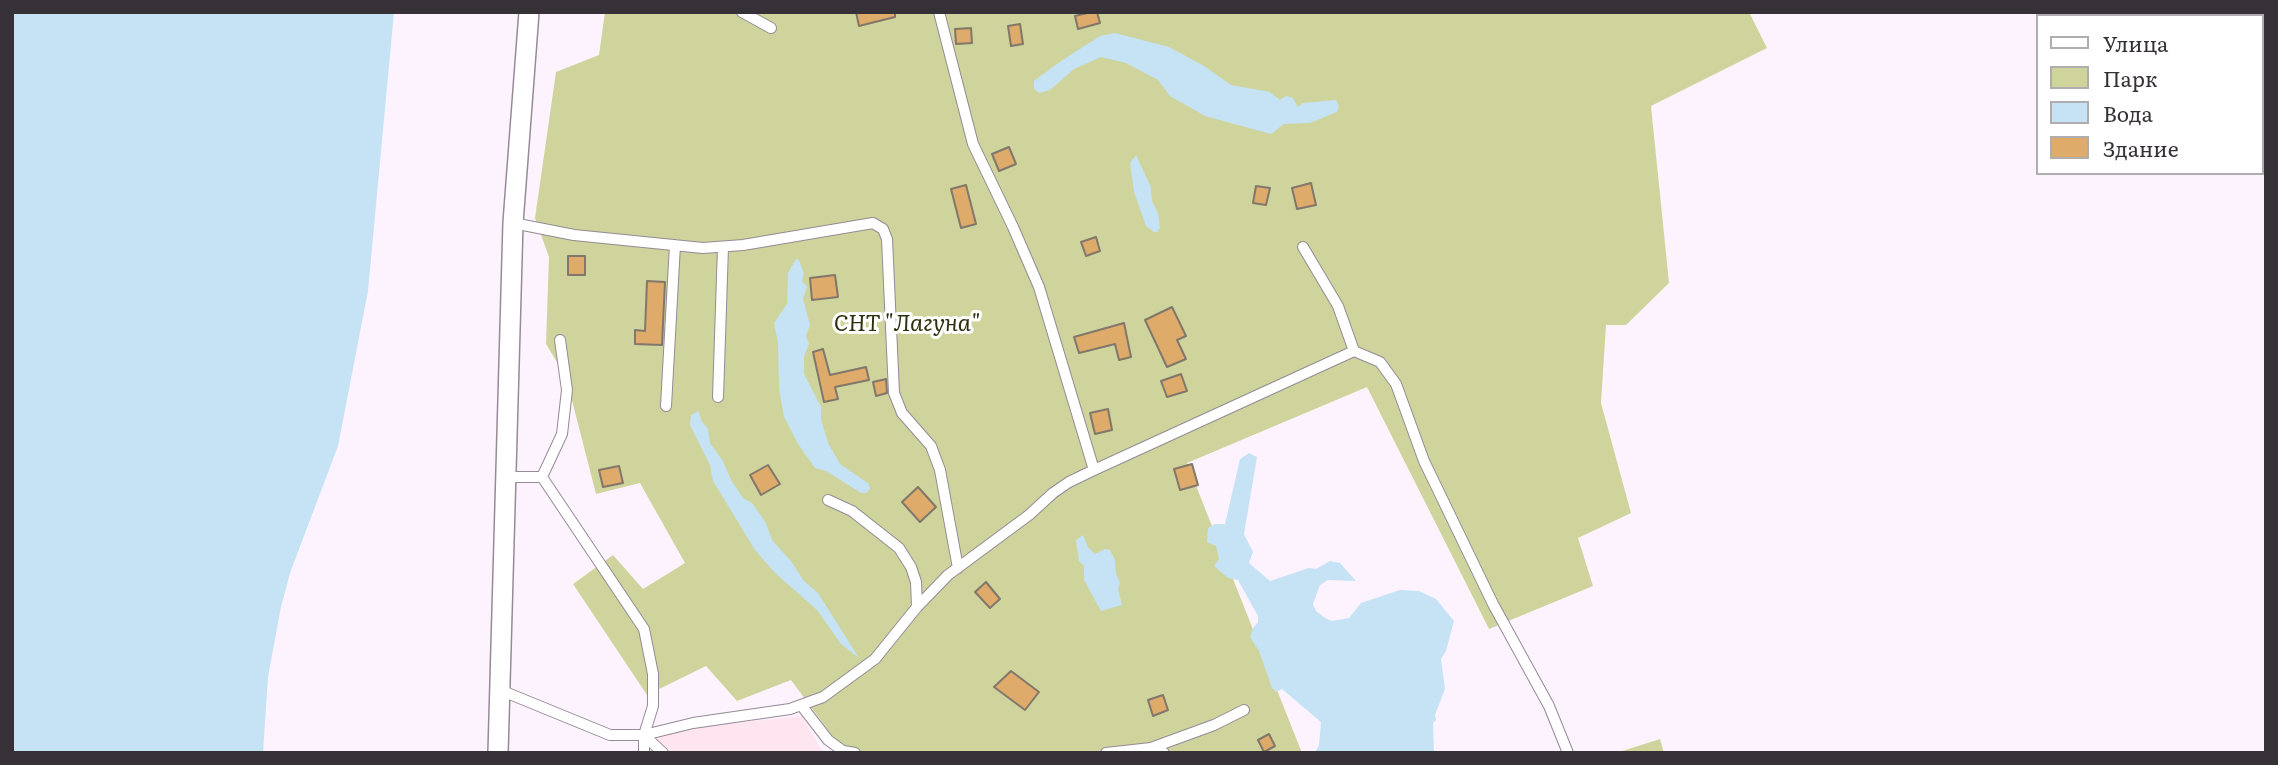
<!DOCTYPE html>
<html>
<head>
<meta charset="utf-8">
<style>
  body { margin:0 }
  #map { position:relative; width:2278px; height:765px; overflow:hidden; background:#fdf3fe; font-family:Literata,serif }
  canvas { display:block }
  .frame { position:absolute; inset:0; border:14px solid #363136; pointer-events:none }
  .legend { position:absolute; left:2036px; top:14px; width:228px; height:161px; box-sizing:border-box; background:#fff; border:2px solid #afadaf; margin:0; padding:9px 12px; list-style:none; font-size:21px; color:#363136 }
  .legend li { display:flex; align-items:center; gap:14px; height:35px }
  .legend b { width:35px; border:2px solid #afadaf }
</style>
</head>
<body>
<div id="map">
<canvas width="2278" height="765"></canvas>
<div class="frame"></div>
<ul class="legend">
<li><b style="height:9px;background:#fff"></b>Улица</li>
<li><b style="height:19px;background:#ced49b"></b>Парк</li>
<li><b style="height:19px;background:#c5e3f5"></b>Вода</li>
<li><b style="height:19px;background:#deab6b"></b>Здание</li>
</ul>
</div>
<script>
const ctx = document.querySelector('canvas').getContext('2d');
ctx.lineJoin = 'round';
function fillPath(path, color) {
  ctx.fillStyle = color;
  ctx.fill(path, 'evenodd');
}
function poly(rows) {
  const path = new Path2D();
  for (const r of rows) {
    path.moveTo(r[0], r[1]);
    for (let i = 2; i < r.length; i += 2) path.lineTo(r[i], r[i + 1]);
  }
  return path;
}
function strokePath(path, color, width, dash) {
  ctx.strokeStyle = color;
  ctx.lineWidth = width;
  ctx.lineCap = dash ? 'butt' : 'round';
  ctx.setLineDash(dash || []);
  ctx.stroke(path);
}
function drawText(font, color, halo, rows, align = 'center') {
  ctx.font = font + ' Literata,serif';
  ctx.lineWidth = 6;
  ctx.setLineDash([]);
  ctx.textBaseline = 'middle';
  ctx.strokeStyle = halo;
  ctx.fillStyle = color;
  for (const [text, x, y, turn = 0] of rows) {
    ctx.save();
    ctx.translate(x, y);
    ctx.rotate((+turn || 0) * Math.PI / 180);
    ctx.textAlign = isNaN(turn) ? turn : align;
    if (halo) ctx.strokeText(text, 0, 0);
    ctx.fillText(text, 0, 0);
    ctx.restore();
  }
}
fillPath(poly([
  [802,716,823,753,645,753,650,732]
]), '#fee5ef');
fillPath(poly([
  [605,12,1749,12,1767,48,1651,106,1669,283,1626,325,1606,325,1601,403,1631,513,1578,538,1593,586,1489,629,1367,387,1187,463,1302,753,845,753,791,680,737,701,706,666,647,695,573,584,613,555,643,589,685,563,640,483,596,494,566,377,546,344,549,257,535,218,556,72,599,55],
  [1660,739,1664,753,1616,753]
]), '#ced49b');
fillPath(poly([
  [12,12,394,12,368,291,338,446,290,573,281,607,268,677,263,753,12,753],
  [1115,33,1169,47,1204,66,1231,85,1270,92,1280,100,1286,96,1293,98,1298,107,1303,103,1336,100,1339,106,1337,112,1310,123,1284,124,1271,134,1205,116,1170,96,1158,80,1126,63,1101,57,1074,69,1050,90,1039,93,1034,89,1034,81,1061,61,1100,36],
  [1136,155,1151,187,1152,201,1158,213,1160,228,1157,232,1154,232,1146,226,1134,192,1130,163],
  [796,259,799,260,804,274,802,281,807,287,803,299,810,325,806,336,809,344,804,356,804,374,821,407,821,419,828,443,840,464,869,484,870,489,866,493,861,493,826,471,815,468,798,444,784,417,779,389,778,343,774,323,787,304,788,273],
  [699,411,701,420,708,429,710,443,723,461,731,480,743,498,752,503,766,523,772,540,791,561,804,581,818,593,859,658,841,644,817,610,774,572,755,550,713,481,710,465,690,425,691,415],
  [1249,453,1257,457,1244,534,1253,552,1249,563,1270,581,1309,568,1316,569,1330,561,1340,563,1356,581,1328,580,1320,585,1313,604,1316,611,1325,618,1332,621,1349,618,1361,603,1400,590,1419,591,1436,599,1454,621,1446,651,1441,659,1445,689,1435,715,1436,720,1433,723,1434,753,1315,753,1319,745,1321,722,1282,689,1276,692,1272,688,1259,651,1250,637,1253,628,1258,622,1258,616,1238,580,1228,578,1214,566,1219,559,1216,546,1207,542,1208,528,1215,524,1225,524,1240,459],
  [1083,535,1088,547,1095,554,1105,549,1110,550,1115,560,1116,574,1120,582,1118,589,1122,605,1101,611,1084,580,1084,566,1079,561,1076,540]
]), '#c5e3f5');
const building = poly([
  [856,12,895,12,895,17,859,26,856,12],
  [1091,12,1097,12,1100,23,1078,29,1075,16,1091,12],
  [1020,24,1023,44,1011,46,1008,26,1020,24],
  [971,28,972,43,956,44,955,29,971,28],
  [1009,147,1016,164,999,171,992,154,1009,147],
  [1311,183,1316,205,1297,209,1292,188,1311,183],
  [966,185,976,224,961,228,951,189,966,185],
  [1256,186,1270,188,1266,205,1253,203,1256,186],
  [1096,237,1100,251,1086,256,1081,242,1096,237],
  [568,256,585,256,585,275,568,275,568,256],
  [835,275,838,297,812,300,810,278,835,275],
  [647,281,665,282,662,345,635,344,635,330,645,331,647,281],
  [1172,307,1186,336,1177,340,1186,359,1167,367,1145,320,1172,307],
  [1124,323,1131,357,1119,360,1115,344,1079,353,1074,337,1124,323],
  [823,349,830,375,866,367,869,380,835,387,838,399,824,402,813,352,823,349],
  [1181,374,1187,391,1167,397,1161,381,1181,374],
  [886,379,887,393,876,396,873,382,886,379],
  [1108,409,1112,430,1095,434,1090,413,1108,409],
  [1192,464,1198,485,1180,490,1174,469,1192,464],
  [768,465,780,484,761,495,750,475,768,465],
  [619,466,623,483,603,487,599,470,619,466],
  [918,487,936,507,920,522,902,502,918,487],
  [986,582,1000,599,990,608,975,592,986,582],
  [1011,671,1039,692,1025,710,994,687,1011,671],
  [1163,695,1168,710,1153,716,1148,700,1163,695],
  [1269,734,1275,746,1264,752,1258,740,1269,734]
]);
fillPath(building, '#deab6b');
strokePath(building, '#81776b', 2);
const service = poly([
  [742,12,771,28],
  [513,223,574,235,703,248,743,245,873,223,883,229,887,239,894,393,902,413,931,446,940,470,958,568],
  [1303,247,1338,306,1354,351],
  [718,397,723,247],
  [666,406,675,245],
  [1094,470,1354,351,1380,362,1396,384,1424,461,1493,604,1549,706,1568,753],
  [505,477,542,477,644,629,653,674,653,706,644,735,644,753],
  [542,477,562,434,567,390,560,340],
  [828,500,852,511,899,548,911,567,916,582,917,607],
  [500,690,610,735,644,735,693,723,790,709,823,697,875,659,917,607,948,575,1029,515,1053,493,1069,482,1094,470,1039,287,1013,227,973,144,939,12],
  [801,705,828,740,843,751,855,753],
  [644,735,663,753],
  [1151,748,1214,725,1244,710],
  [1106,753,1151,748,1164,753]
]);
const minor = poly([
  [498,753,513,223,529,12]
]);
strokePath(service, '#958a96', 12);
strokePath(minor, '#958a96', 22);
strokePath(service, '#fff', 10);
strokePath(minor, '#fff', 19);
drawText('italic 23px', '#2e310f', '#fff', [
  ["СНТ \"Лагуна\"",907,324]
]);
</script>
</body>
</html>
